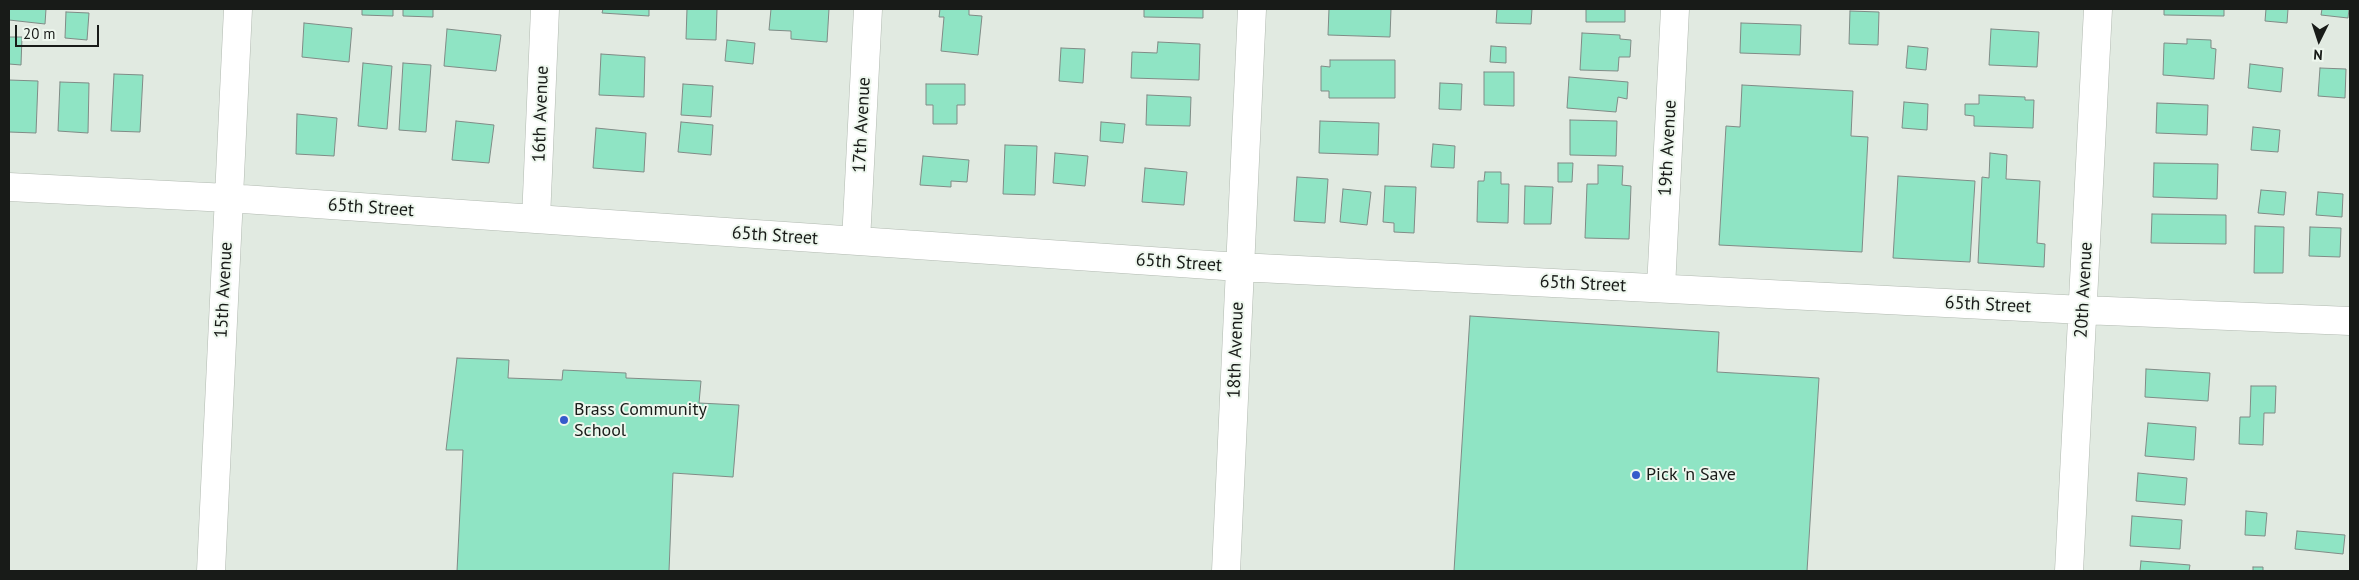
<!DOCTYPE html>
<html>
<head>
<meta charset="utf-8">
<style>
  body { margin:0 }
  #map { position:relative; width:2359px; height:580px; overflow:hidden; background:#e1eae1; font-family:"PT Sans",sans-serif }
  canvas { display:block }
  .frame { position:absolute; inset:0; border:10px solid #181b18; pointer-events:none }
  .north { position:absolute; left:2294px; top:15px; width:50px; height:50px; -webkit-text-stroke:4px #eef7ee; paint-order:stroke; rotate:184deg; font-size:14px; font-weight:700; line-height:20px; text-align:center; color:#181b18 }
  .north::after { content:''; display:block; margin:auto; width:18px; height:22px; background:#181b18; clip-path:polygon(50% 0,100% 100%,50% 72%,0 100%) }
  .scale { position:absolute; left:15px; top:25px; width:84px; height:22px; box-sizing:border-box; border:2px solid #181b18; border-top:0; padding-left:6px; font-size:15px; line-height:18px; white-space:nowrap; color:#181b18; -webkit-text-stroke:4px #eef7ee; paint-order:stroke }
</style>
</head>
<body>
<div id="map">
<canvas width="2359" height="580"></canvas>
<div class="frame"></div>
<div class="north">N</div>
<div class="scale">20 m</div>
</div>
<script>
const ctx = document.querySelector('canvas').getContext('2d');
ctx.lineJoin = 'round';
function fillPath(path, color) {
  ctx.fillStyle = color;
  ctx.fill(path, 'evenodd');
}
function poly(rows) {
  const path = new Path2D();
  for (const r of rows) {
    path.moveTo(r[0], r[1]);
    for (let i = 2; i < r.length; i += 2) path.lineTo(r[i], r[i + 1]);
  }
  return path;
}
function strokePath(path, color, width, dash) {
  ctx.strokeStyle = color;
  ctx.lineWidth = width;
  ctx.lineCap = dash ? 'butt' : 'round';
  ctx.setLineDash(dash || []);
  ctx.stroke(path);
}
function drawText(font, color, halo, rows, align = 'center') {
  ctx.font = font + ' "PT Sans",sans-serif';
  ctx.lineWidth = 4;
  ctx.setLineDash([]);
  ctx.textBaseline = 'middle';
  ctx.strokeStyle = halo;
  ctx.fillStyle = color;
  for (const [text, x, y, turn = 0] of rows) {
    ctx.save();
    ctx.translate(x, y);
    ctx.rotate((+turn || 0) * Math.PI / 180);
    ctx.textAlign = isNaN(turn) ? turn : align;
    if (halo) ctx.strokeText(text, 0, 0);
    ctx.fillText(text, 0, 0);
    ctx.restore();
  }
}
const building = poly([
  [9,9,46,9,45,24,9,20,9,9],
  [362,9,393,9,393,16,362,15,362,9],
  [403,9,433,9,433,17,403,16,403,9],
  [603,9,649,9,649,16,602,13,603,9],
  [687,9,717,9,716,40,686,39,687,9],
  [771,9,829,9,827,42,791,39,791,31,769,30,771,9],
  [940,9,969,9,969,15,982,16,978,55,941,51,944,17,939,17,940,9],
  [1144,9,1203,9,1203,18,1144,17,1144,9],
  [1329,9,1391,9,1390,37,1328,35,1329,9],
  [1497,9,1532,9,1531,24,1496,23,1497,9],
  [1586,9,1625,9,1625,22,1586,22,1586,9],
  [2164,9,2224,9,2224,16,2164,15,2164,9],
  [2266,9,2288,9,2287,23,2265,21,2266,9],
  [2322,9,2349,9,2348,18,2321,15,2322,9],
  [1850,11,1879,12,1878,45,1849,44,1850,11],
  [66,12,89,13,87,40,65,38,66,12],
  [304,23,352,28,349,62,302,57,304,23],
  [1741,23,1801,25,1800,55,1740,53,1741,23],
  [447,29,501,35,496,71,444,66,447,29],
  [1991,29,2039,32,2037,67,1989,65,1991,29],
  [1582,33,1620,35,1620,39,1631,40,1630,57,1619,57,1618,71,1580,70,1582,33],
  [9,37,22,37,21,65,9,64,9,37],
  [2187,39,2211,40,2211,48,2216,49,2214,79,2163,75,2164,43,2187,44,2187,39],
  [727,40,755,43,753,64,725,61,727,40],
  [1158,42,1200,44,1199,80,1131,78,1132,52,1157,53,1158,42],
  [1491,46,1506,47,1506,63,1490,62,1491,46],
  [1908,46,1928,48,1926,70,1906,68,1908,46],
  [1061,48,1085,49,1083,83,1059,81,1061,48],
  [601,54,645,57,644,97,599,95,601,54],
  [1330,60,1395,60,1395,98,1329,98,1329,91,1321,91,1321,66,1330,67,1330,60],
  [363,63,392,66,387,129,358,126,363,63],
  [403,63,431,65,426,132,399,130,403,63],
  [2250,64,2283,68,2281,92,2248,88,2250,64],
  [2320,68,2346,69,2345,98,2318,96,2320,68],
  [1484,72,1514,72,1514,106,1484,105,1484,72],
  [114,74,143,75,140,132,111,131,114,74],
  [1569,77,1628,82,1627,99,1618,97,1616,112,1567,108,1569,77],
  [9,80,38,81,36,133,9,132,9,80],
  [60,82,89,83,88,133,58,131,60,82],
  [1440,83,1462,84,1461,110,1439,109,1440,83],
  [683,84,713,86,711,117,681,115,683,84],
  [926,84,965,84,965,105,957,105,957,124,933,124,933,105,926,105,926,84],
  [1742,85,1853,91,1851,136,1868,137,1862,252,1719,245,1726,126,1740,127,1742,85],
  [1147,95,1191,97,1190,126,1146,125,1147,95],
  [1979,95,2025,97,2025,100,2034,100,2033,128,1974,126,1974,116,1965,115,1965,104,1979,104,1979,95],
  [1904,102,1928,104,1927,130,1902,128,1904,102],
  [2157,103,2208,105,2207,135,2156,133,2157,103],
  [297,114,337,118,334,156,296,154,297,114],
  [1570,120,1617,121,1616,156,1570,155,1570,120],
  [456,121,494,125,489,163,452,160,456,121],
  [1320,121,1379,123,1378,155,1319,153,1320,121],
  [681,122,713,125,711,155,678,152,681,122],
  [1101,122,1125,124,1123,143,1100,141,1101,122],
  [2253,127,2280,130,2278,152,2251,150,2253,127],
  [596,128,646,133,644,172,593,168,596,128],
  [1433,144,1455,146,1454,168,1431,167,1433,144],
  [1005,145,1037,146,1035,195,1003,194,1005,145],
  [1055,153,1088,156,1085,186,1053,183,1055,153],
  [1990,153,2007,155,2006,179,2040,181,2037,243,2045,244,2044,267,1978,263,1982,177,1989,178,1990,153],
  [923,156,969,160,967,182,951,181,951,187,920,185,923,156],
  [1558,163,1573,163,1572,182,1558,182,1558,163],
  [2154,163,2218,164,2217,199,2153,197,2154,163],
  [1598,165,1623,166,1622,185,1631,186,1629,239,1585,238,1587,184,1598,184,1598,165],
  [1145,168,1187,172,1184,205,1142,202,1145,168],
  [1485,172,1501,172,1501,184,1509,184,1508,223,1477,222,1478,181,1484,181,1485,172],
  [1898,176,1975,181,1970,262,1893,258,1898,176],
  [1297,177,1328,179,1325,223,1294,221,1297,177],
  [1385,186,1416,187,1414,233,1394,232,1394,223,1383,222,1385,186],
  [1525,186,1553,187,1551,224,1524,224,1525,186],
  [1343,189,1371,192,1367,225,1340,222,1343,189],
  [2261,190,2286,192,2284,215,2258,213,2261,190],
  [2318,192,2343,194,2342,217,2316,215,2318,192],
  [2152,214,2226,215,2226,244,2151,243,2152,214],
  [2255,226,2284,227,2283,273,2254,273,2255,226],
  [2310,227,2341,228,2340,257,2309,256,2310,227],
  [1470,316,1719,332,1717,372,1819,378,1807,571,1454,571,1470,316],
  [457,358,509,360,508,378,562,380,563,370,626,373,626,378,701,381,699,403,739,405,733,477,673,473,669,571,457,571,463,450,446,450,457,358],
  [2146,369,2210,373,2208,401,2145,397,2146,369],
  [2251,386,2276,386,2275,413,2264,413,2263,445,2239,444,2240,417,2250,417,2251,386],
  [2148,423,2196,427,2194,460,2145,456,2148,423],
  [2138,473,2187,478,2185,505,2136,501,2138,473],
  [2246,511,2267,513,2265,536,2245,535,2246,511],
  [2132,516,2182,520,2180,549,2130,546,2132,516],
  [2297,531,2345,535,2343,554,2295,549,2297,531],
  [2141,561,2190,565,2189,571,2140,571,2141,561],
  [2253,567,2263,567,2263,571,2253,571,2253,567]
]);
fillPath(building, '#8fe4c4');
strokePath(building, '#808b86', 1);
const minor = poly([
  [9,187,228,198,1239,267,2083,310,2350,321],
  [536,219,545,9],
  [856,241,868,9],
  [1661,288,1675,9],
  [211,571,238,9],
  [1226,571,1252,9],
  [2069,571,2098,9]
]);
strokePath(minor, '#b1b9b0', 29);
strokePath(minor, '#fff', 28);
for (const [x, y, r, color] of [
  [564,420,5,"#365acb"],
  [1636,475,5,"#365acb"]
]) {
  const dot = new Path2D();
  dot.arc(x, y, r, 0, 2 * Math.PI);
  ctx.fillStyle = color;
  ctx.fill(dot);
  strokePath(dot, '#eef7ee', 2);
}
drawText('18px', '#181b18', '#eef7ee', [
  ["16th Avenue",541,114,-88],
  ["17th Avenue",862,125,-87],
  ["19th Avenue",1668,148,-87],
  ["65th Street",371,208,4],
  ["65th Street",775,236,4],
  ["65th Street",1179,263,4],
  ["65th Street",1583,284,3],
  ["15th Avenue",224,290,-87],
  ["20th Avenue",2084,290,-87],
  ["65th Street",1988,305,3],
  ["18th Avenue",1236,350,-88]
]);
drawText('18px', '#181b18', '#eef7ee', [
  ["Brass Community",574,410],
  ["School",574,431],
  ["Pick 'n Save",1646,475]
], 'left');
</script>
</body>
</html>
